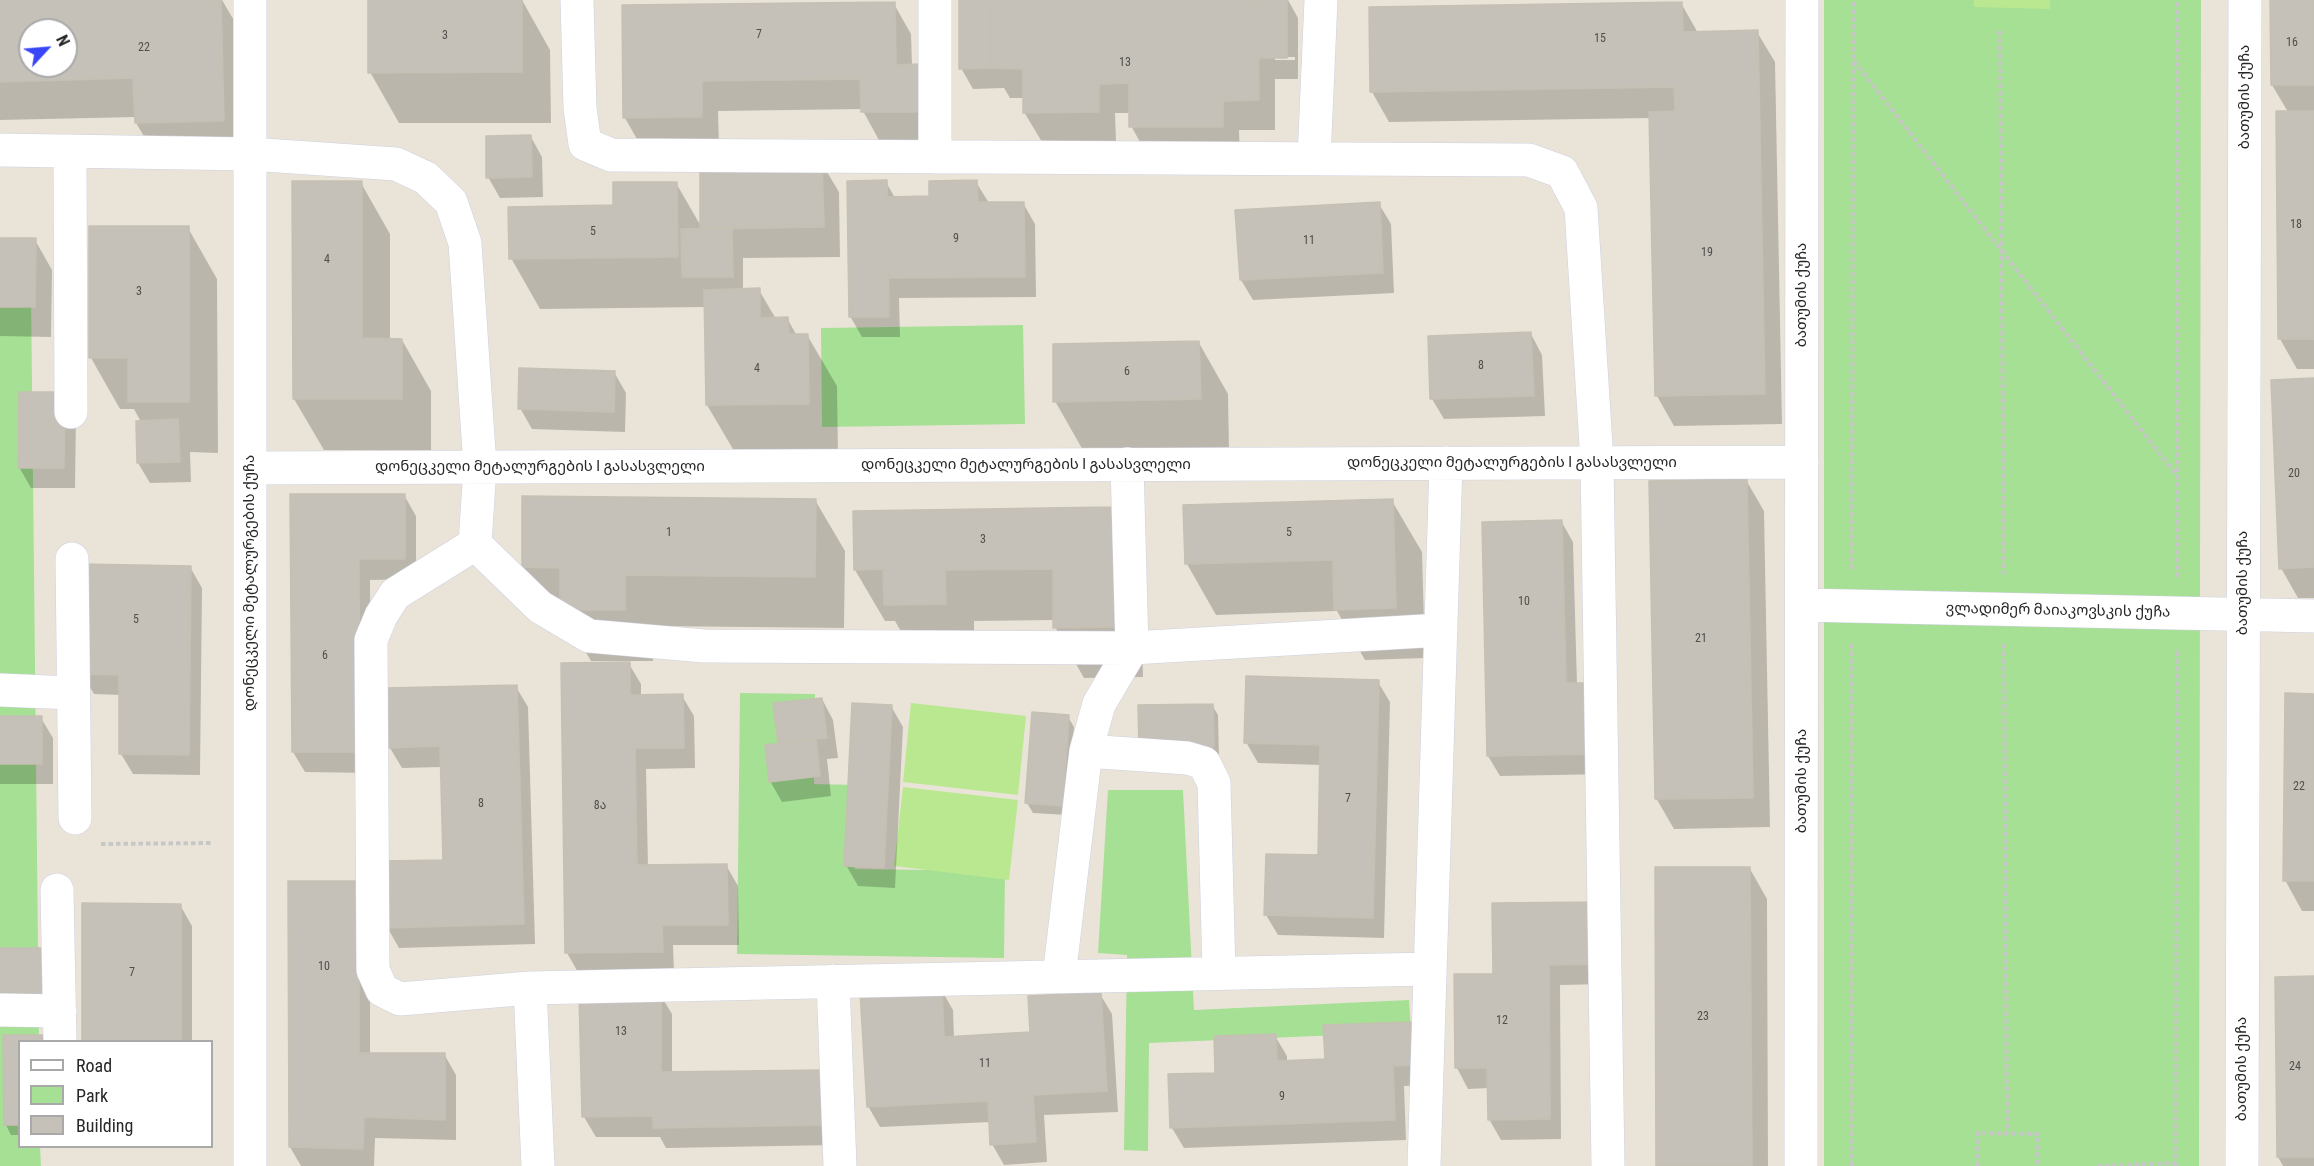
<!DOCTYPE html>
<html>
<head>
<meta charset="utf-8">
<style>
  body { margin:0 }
  #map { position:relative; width:2314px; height:1166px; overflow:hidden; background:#eae4d8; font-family:"Roboto Condensed",sans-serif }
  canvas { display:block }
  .legend { position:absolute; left:18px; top:1040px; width:195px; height:108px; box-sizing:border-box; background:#fff; border:2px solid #a9a9a9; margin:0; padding:8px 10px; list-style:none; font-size:18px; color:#272727 }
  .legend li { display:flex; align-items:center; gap:12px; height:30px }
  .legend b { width:30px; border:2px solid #a9a9a9 }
  .north { position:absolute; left:18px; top:18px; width:60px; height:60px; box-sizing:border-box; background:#fff; border:2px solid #a9a9a9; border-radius:50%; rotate:64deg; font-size:16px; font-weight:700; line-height:24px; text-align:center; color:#272727 }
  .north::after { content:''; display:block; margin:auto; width:21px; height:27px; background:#3846f7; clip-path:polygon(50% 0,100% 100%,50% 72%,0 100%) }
</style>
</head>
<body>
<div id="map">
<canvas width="2314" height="1166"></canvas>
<ul class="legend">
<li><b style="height:8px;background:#fff"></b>Road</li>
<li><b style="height:16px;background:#a6e094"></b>Park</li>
<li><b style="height:16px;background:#c5c1b8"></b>Building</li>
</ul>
<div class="north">N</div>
</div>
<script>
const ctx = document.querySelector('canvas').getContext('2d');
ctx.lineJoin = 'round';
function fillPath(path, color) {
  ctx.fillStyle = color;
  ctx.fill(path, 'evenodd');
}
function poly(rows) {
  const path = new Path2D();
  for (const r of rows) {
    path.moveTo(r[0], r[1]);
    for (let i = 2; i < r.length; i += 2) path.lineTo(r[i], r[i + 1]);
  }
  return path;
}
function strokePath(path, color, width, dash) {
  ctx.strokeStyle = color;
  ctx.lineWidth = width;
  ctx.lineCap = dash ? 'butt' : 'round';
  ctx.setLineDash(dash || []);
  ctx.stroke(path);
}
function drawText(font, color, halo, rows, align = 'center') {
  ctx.font = font + ' "Roboto Condensed","Noto Sans Georgian",sans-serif';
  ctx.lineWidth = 4.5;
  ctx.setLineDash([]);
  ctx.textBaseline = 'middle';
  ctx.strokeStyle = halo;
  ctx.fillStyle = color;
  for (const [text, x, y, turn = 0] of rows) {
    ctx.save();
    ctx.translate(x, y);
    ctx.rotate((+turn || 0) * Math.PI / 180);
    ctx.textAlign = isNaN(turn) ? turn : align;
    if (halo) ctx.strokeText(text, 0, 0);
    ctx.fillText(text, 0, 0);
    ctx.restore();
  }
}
fillPath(poly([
  [1824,0,2201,0,2199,1166,1824,1166],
  [31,290,39,1041,20,1042,20,1146,40,1147,41,1166,0,1166,0,291],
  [1023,325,1025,424,822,427,821,328],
  [740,693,815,694,814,784,856,785,855,869,1005,871,1004,958,737,954],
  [1108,790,1183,790,1194,1010,1409,1000,1411,1032,1149,1043,1148,1151,1124,1150,1127,955,1098,953]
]), '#a6e094');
fillPath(poly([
  [1974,0,2050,0,2050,9,1974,7],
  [911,703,1026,716,1018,795,903,782],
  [903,787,1018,800,1009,880,894,866]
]), '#b9e890');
fillPath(poly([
  [57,0,222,0,242,34,245,159,159,161,136,123,136,117,0,120,0,2],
  [30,30,66,30,66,66,30,66],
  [369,0,522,0,550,50,551,123,399,123,370,72],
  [960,0,1288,0,1298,18,1298,79,1275,79,1275,130,1239,130,1240,156,1148,156,1131,126,1131,113,1115,113,1116,142,1042,142,1024,112,1024,98,1010,98,1004,88,973,89,961,68],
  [1275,57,1295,57,1295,60,1275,60],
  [2272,0,2314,0,2314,369,2297,369,2280,339,2288,112,2272,85],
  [1681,3,1698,33,1757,32,1775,62,1782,424,1674,426,1657,396,1651,118,1389,122,1372,92],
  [894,4,911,34,912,66,939,142,880,142,862,109,718,111,719,147,642,148,625,118,623,7],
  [531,137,542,157,543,197,500,198,488,177],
  [821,162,839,192,840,257,743,258,743,290,759,290,776,319,787,318,797,336,807,335,837,386,838,455,737,456,707,405,706,307,540,309,511,258,615,207,676,183,702,228],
  [886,182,895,198,930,198,976,182,989,203,1023,203,1035,224,1036,297,899,298,900,337,862,337,850,316],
  [361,183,390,234,390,340,402,340,431,391,431,450,324,450,294,399],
  [1379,204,1391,224,1394,293,1253,300,1241,280],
  [188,228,217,279,218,453,190,452,191,482,150,483,138,463,141,422,134,409,120,409,91,358],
  [0,239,35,240,52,270,51,337,0,336],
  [1531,334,1542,355,1545,416,1444,419,1432,399],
  [1199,343,1228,394,1229,450,1084,452,1055,401],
  [614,372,626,393,625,432,532,429,520,408],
  [2314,379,2314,598,2298,598,2281,568],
  [76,414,75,488,31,488,19,467],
  [1746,480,1764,511,1770,827,1674,829,1656,798],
  [292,495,404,495,416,516,416,579,370,580,371,773,305,772,293,752],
  [815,500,845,551,844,628,653,626,653,661,591,661,566,618,553,618,523,567],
  [1392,501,1422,552,1425,658,1365,660,1337,611,1216,615,1187,564],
  [1111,508,1140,559,1143,677,1084,678,1055,627,1055,620,974,621,974,655,915,656,895,621,885,621,855,570],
  [1561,521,1573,542,1577,685,1610,774,1500,776,1488,756],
  [190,567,202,588,200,775,133,774,121,754,121,695,94,694,82,674],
  [563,664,629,664,641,684,641,696,682,696,694,716,695,768,646,769,648,866,726,865,738,886,739,945,673,945,674,973,579,974,567,953],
  [1378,682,1390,702,1384,938,1278,935,1266,915,1319,857,1322,765,1258,763,1246,742],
  [516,687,528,707,535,944,399,948,387,927,444,861,442,767,402,768,390,748],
  [2314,695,2314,911,2302,911,2285,880],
  [822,699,833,720,838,758,827,759,831,796,782,802,770,781,780,745,775,705],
  [1212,705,1218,715,1219,757,1146,758],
  [891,706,903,727,895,888,858,886,846,865],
  [0,717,41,718,53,738,53,784,0,784],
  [1068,717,1074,727,1068,815,1033,813,1027,803],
  [1750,869,1767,899,1768,1166,1658,1166],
  [289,882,370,903,370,1054,444,1054,456,1075,456,1140,375,1138,374,1166,301,1166,290,1147],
  [1599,904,1611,984,1560,985,1561,1139,1501,1140,1489,1119,1489,1088,1468,1089,1457,1068,1494,976],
  [180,905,192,926,192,1042,83,1042],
  [2314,978,2314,1166,2283,1166,2278,1157],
  [941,989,953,1010,954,1038,1032,1033,1100,994,1112,1014,1118,1112,1044,1115,1047,1162,1004,1165,992,1144,991,1122,880,1127,868,1106],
  [660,994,672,1014,672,1074,835,1092,836,1145,666,1148,660,1137,596,1137,584,1117],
  [1410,1024,1422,1044,1424,1085,1404,1086,1406,1140,1184,1148,1172,1128,1216,1074,1275,1036,1287,1056,1287,1062,1326,1061],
  [5,1036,20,1042,20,1135,11,1135,6,1125]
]), '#0003');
const building = poly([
  [0,0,221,0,224,121,135,123,133,78,0,82,0,0],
  [30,30,66,30,66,66,30,66,30,30],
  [368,0,522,0,522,72,368,73,368,0],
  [959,0,991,0,991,68,959,69,959,0],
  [991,0,1258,0,1259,100,1223,101,1223,127,1129,127,1129,83,1099,84,1099,112,1023,113,1023,69,991,68,991,0],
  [1258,0,1287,0,1287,58,1258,58,1258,0],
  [2270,0,2314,0,2314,85,2271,85,2270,0],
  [895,2,896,65,921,64,922,112,861,112,860,79,702,81,702,117,623,118,622,5,895,2],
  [1682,2,1683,32,1758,30,1765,394,1655,396,1649,112,1675,111,1674,87,1370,92,1369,7,1682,2],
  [2276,111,2314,111,2314,339,2278,339,2276,111],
  [531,135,532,177,486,178,486,136,531,135],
  [822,160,824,227,700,229,700,162,822,160],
  [887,180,889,317,849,317,847,181,887,180],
  [977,180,978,202,1024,202,1025,277,888,278,887,197,929,196,929,181,977,180],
  [292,181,362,181,362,338,402,339,402,399,293,399,292,181],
  [613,182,677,182,678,257,509,259,508,207,613,205,613,182],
  [1380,202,1383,273,1240,280,1235,210,1380,202],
  [89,226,189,226,189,402,128,402,128,358,89,358,89,226],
  [732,228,733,277,682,277,681,229,732,228],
  [0,238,36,238,35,307,0,307,0,238],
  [760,288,760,318,788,317,789,334,808,334,809,404,706,405,704,290,760,288],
  [1531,332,1534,396,1430,399,1428,336,1531,332],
  [1199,341,1201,399,1053,402,1053,344,1199,341],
  [519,368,615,371,614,412,518,409,519,368],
  [2314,378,2314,567,2279,569,2271,380,2314,378],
  [19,392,65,392,64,468,18,468,19,392],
  [178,419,180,462,137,463,136,421,178,419],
  [1747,479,1753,798,1655,799,1649,481,1747,479],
  [290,494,405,494,405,559,359,559,360,752,292,752,290,494],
  [522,496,816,499,815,577,625,575,625,610,560,610,560,568,522,567,522,496],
  [1393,499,1396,608,1334,610,1333,560,1185,564,1183,505,1393,499],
  [1112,507,1114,627,1053,628,1053,569,945,570,946,604,884,605,883,569,854,570,853,511,1112,507],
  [1562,520,1566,683,1598,683,1599,754,1487,756,1482,522,1562,520],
  [81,564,191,566,189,755,119,754,119,675,80,674,81,564],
  [630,662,630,695,683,694,684,748,635,748,637,865,727,864,728,925,662,925,663,952,565,953,561,663,630,662],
  [1246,676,1379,680,1373,918,1264,915,1266,854,1318,855,1320,745,1244,743,1246,676],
  [517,685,524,924,386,928,384,861,443,860,440,746,388,748,387,688,517,685],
  [2285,693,2314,694,2314,881,2283,881,2285,693],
  [822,698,827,738,778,743,773,703,822,698],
  [852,703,892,705,884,868,844,866,852,703],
  [1213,704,1214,747,1139,749,1138,705,1213,704],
  [1032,712,1069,715,1063,806,1025,803,1032,712],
  [0,716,42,716,42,764,0,764,0,716],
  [816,739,820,776,769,782,765,745,816,739],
  [1655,867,1750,867,1752,1166,1656,1166,1655,867],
  [288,881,359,881,359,1053,445,1053,445,1120,364,1117,363,1149,289,1147,288,881],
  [1599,902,1600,964,1549,965,1550,1119,1488,1120,1487,1068,1455,1068,1454,974,1493,974,1492,903,1599,902],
  [82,903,181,904,181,1042,82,1042,82,903],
  [0,948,45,948,45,994,0,993,0,948],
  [2314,976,2314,1157,2277,1157,2275,977,2314,976],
  [942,988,944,1037,1030,1032,1028,996,1101,992,1107,1091,1033,1095,1036,1142,990,1145,988,1101,867,1107,860,992,942,988],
  [661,992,661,1072,824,1070,825,1125,653,1128,653,1116,582,1117,579,993,661,992],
  [1411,1022,1413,1065,1393,1066,1395,1120,1170,1128,1168,1074,1215,1073,1214,1036,1276,1034,1277,1061,1325,1059,1323,1025,1411,1022],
  [3,1035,50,1035,50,1042,20,1042,20,1125,4,1125,3,1035]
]);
fillPath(building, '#c5c1b8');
strokePath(building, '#c5c0b2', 1.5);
const minor = poly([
  [250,0,250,1166],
  [577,0,580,108,585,144,611,155,1529,160,1562,172,1581,208,1597,462,1608,1166],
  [0,150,250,154,396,164,426,178,451,202,465,243,480,467,475,544,395,594,381,616,371,640,373,970,382,990,400,999,530,988,1430,969],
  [70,151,71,412],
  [935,157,935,0],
  [1314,159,1321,0],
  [250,468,1802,462],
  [475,544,540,607,589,636,704,646,1132,648,1441,630],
  [72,559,75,818],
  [1802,605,2314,616],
  [0,690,73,693],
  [1086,751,1187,758,1204,763,1214,783,1219,973],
  [57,890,60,1042],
  [1059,977,1086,751,1099,704,1132,648,1127,464],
  [833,981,840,1166],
  [530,988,538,1166],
  [0,1010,60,1011],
  [1424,1166,1446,463],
  [1801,1166,1802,0],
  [2242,1166,2245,0]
]);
strokePath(minor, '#cecfe0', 34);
strokePath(poly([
  [2000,31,2004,574],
  [1854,61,2177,476],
  [1852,569,1853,0],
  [2177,577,2178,0],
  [2004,644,2007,1133],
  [101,844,213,843],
  [1852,1166,1852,643],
  [1977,1166,1977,1133,2038,1134,2037,1166],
  [2097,1166,2176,1163],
  [2176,1166,2177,648]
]), '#c7c7c7', 4, [4.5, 3]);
strokePath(minor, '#fff', 33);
drawText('12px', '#4e4e4b', null, [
  ["7",759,35],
  ["3",445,36],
  ["15",1600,39],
  ["16",2292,43],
  ["22",144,48],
  ["13",1125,63],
  ["18",2296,225],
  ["5",593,232],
  ["9",956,239],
  ["11",1309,241],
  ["19",1707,253],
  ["4",327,260],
  ["3",139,292],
  ["8",1481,366],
  ["4",757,369],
  ["6",1127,372],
  ["20",2294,474],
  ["1",669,533],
  ["5",1289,533],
  ["3",983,540],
  ["10",1524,602],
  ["5",136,620],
  ["21",1701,639],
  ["6",325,656],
  ["22",2299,787],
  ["7",1348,799],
  ["8",481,804],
  ["8ა",600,806],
  ["10",324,967],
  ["7",132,973],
  ["23",1703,1017],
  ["12",1502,1021],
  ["13",621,1032],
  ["11",985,1064],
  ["24",2295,1067],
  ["9",1282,1097]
]);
drawText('15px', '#272727', '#fff', [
  ["ბათუმის ქუჩა",2245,97,-90],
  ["ბათუმის ქუჩა",1802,295,-90],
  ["დონეცკელი მეტალურგების I გასასვლელი",1512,463],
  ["დონეცკელი მეტალურგების I გასასვლელი",1026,465],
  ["დონეცკელი მეტალურგების I გასასვლელი",540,467],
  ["დონეცკელი მეტალურგების ქუჩა",250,583,-90],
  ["ბათუმის ქუჩა",2243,583,-90],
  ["ვლადიმერ მაიაკოვსკის ქუჩა",2058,611,1],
  ["ბათუმის ქუჩა",1802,781,-90],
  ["ბათუმის ქუჩა",2242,1069,-90]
]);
</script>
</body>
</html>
